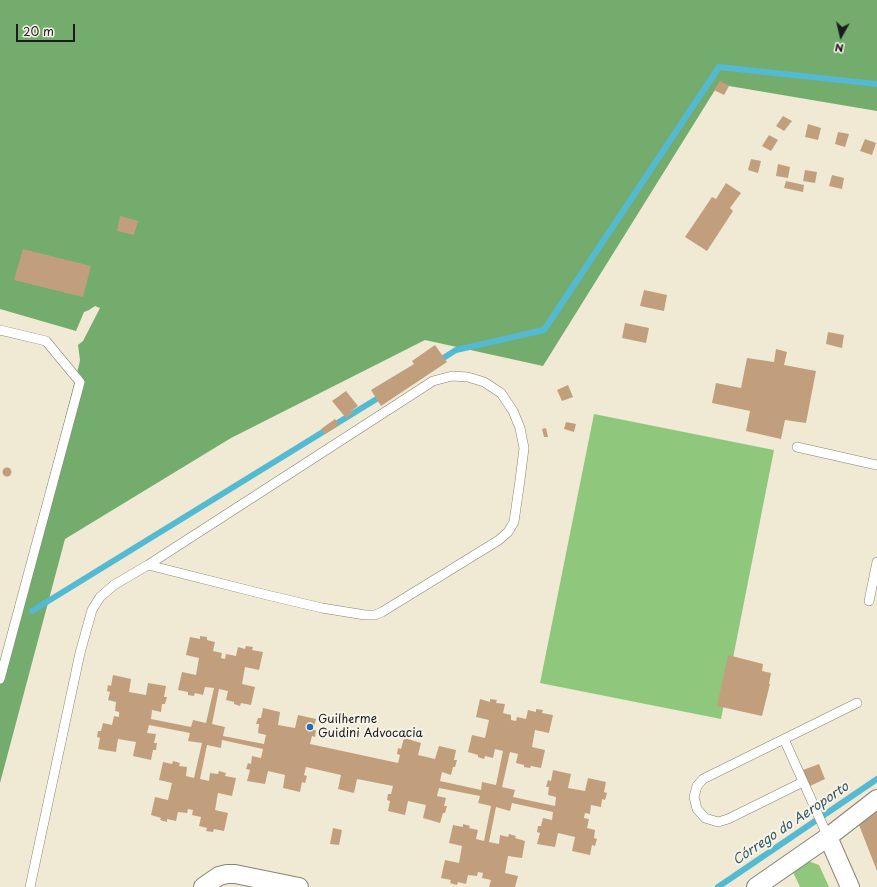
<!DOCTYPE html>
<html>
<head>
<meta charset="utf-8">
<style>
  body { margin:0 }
  #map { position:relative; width:877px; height:887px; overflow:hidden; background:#f0ead4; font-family:"Playpen Sans",sans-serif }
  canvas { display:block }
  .north { position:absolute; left:821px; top:16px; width:40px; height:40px; -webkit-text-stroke:3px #f7f3e8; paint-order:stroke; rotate:188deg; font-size:11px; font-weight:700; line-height:16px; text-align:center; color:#1c1c1c }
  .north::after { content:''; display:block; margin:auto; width:14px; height:18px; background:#1c1c1c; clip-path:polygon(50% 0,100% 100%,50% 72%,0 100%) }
  .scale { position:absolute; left:16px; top:24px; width:59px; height:18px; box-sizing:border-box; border:2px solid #1c1c1c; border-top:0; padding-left:5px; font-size:12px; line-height:14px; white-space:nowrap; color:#1c1c1c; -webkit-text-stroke:3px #f7f3e8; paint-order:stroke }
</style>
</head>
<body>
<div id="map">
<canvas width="877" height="887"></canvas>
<div class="north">N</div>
<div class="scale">20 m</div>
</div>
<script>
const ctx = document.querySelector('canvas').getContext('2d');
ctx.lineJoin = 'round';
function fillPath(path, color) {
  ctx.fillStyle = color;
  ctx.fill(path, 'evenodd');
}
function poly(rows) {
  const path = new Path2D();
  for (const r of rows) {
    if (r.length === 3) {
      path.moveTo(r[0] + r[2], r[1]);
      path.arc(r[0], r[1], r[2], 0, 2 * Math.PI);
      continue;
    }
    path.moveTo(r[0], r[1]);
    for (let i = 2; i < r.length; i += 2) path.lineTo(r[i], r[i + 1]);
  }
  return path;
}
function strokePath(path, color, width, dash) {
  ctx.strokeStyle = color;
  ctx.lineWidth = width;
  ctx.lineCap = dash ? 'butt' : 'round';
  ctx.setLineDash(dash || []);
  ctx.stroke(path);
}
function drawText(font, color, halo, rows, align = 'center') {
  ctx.font = font + ' "Playpen Sans",sans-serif';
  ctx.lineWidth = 4;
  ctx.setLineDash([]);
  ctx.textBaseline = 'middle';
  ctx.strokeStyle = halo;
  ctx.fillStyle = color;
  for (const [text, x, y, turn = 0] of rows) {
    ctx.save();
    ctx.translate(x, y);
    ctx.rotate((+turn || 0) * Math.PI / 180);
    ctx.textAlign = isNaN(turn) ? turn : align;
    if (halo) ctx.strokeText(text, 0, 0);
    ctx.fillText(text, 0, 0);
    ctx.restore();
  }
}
fillPath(poly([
  [594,414,774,450,721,719,540,683],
  [808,861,819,865,829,887,800,887,793,872]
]), '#8fc87c');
fillPath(poly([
  [0,0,877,0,877,111,729,86,720,82,543,366,425,340,231,438,65,539,0,783,0,666,79,365,80,360,78,345,83,341,100,308,95,306,89,310,84,312,76,331,0,309]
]), '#73ac6c');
strokePath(poly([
  [437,362,456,350,544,330,719,67,877,84],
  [32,611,383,395],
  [718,887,877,779]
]), '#54bad2', 6);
fillPath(poly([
  [720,81,729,86,724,95,714,90],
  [783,116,792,121,784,131,776,126],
  [808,124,821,128,818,140,805,137],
  [838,132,849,134,845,147,835,144],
  [769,135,778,140,771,151,762,146],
  [865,139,876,143,872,155,860,151],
  [751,159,761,161,758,173,748,170],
  [778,164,790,167,788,178,776,176],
  [805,170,817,172,815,183,803,181],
  [832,175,844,178,842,189,829,186],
  [786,181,804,185,803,192,784,188],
  [726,183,741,193,730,208,733,211,707,251,685,237,712,197,716,199],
  [120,216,138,221,134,235,117,231],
  [23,249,91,266,83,297,14,280],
  [644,290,667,295,664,311,640,306],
  [625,323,649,328,646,343,622,338],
  [828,332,844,335,842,348,826,344],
  [435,345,447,362,381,406,371,390,414,364,412,361],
  [776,349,787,352,784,365,816,371,806,423,785,420,781,439,746,431,750,411,712,403,716,383,741,388,747,358,774,362],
  [568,385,573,397,562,401,557,390],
  [346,391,358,406,351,411,353,413,346,418,332,401],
  [335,419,339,425,325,434,321,429],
  [566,422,576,424,574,432,564,429],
  [546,428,548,437,544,437,542,429],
  [7,472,4.5],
  [200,636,207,637,207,640,215,642,213,651,222,653,221,658,225,659,226,654,236,656,238,647,245,649,246,646,253,647,252,650,263,652,259,670,245,667,242,684,255,687,251,705,241,703,240,706,234,704,234,702,226,700,228,691,219,689,212,724,225,727,223,736,264,744,266,735,258,733,259,724,256,724,258,718,261,718,263,708,280,712,278,725,295,728,298,715,316,719,313,730,316,730,315,737,312,736,310,744,398,763,400,755,397,754,398,748,401,749,404,738,421,743,418,755,435,759,439,746,456,750,454,760,457,760,455,767,453,767,451,775,442,772,440,781,481,790,482,782,496,785,503,751,495,749,493,758,485,756,484,759,478,757,478,755,468,752,472,735,485,738,489,720,476,717,480,699,490,702,490,699,497,700,496,703,505,704,503,713,511,715,511,720,516,721,517,717,526,719,528,710,536,712,536,709,543,710,542,713,553,715,549,733,535,730,532,747,545,750,541,768,531,766,530,768,524,767,524,765,516,763,518,754,510,752,502,787,515,790,513,797,555,806,556,797,548,795,549,787,546,787,548,780,551,781,553,770,571,774,568,788,585,791,588,778,606,782,604,792,607,793,605,800,602,799,601,807,591,805,590,814,585,813,584,818,589,819,587,828,595,830,594,838,597,839,595,846,592,845,590,855,572,851,575,837,558,833,555,847,537,844,540,833,537,832,538,826,541,826,543,818,552,820,553,812,512,803,510,811,496,807,489,842,499,844,500,835,508,837,509,834,516,836,515,838,525,841,522,858,508,856,505,873,518,876,515,887,489,887,491,880,482,878,483,873,478,872,477,876,468,875,466,884,458,882,457,885,450,883,451,880,441,878,445,860,459,863,462,846,449,843,453,825,463,827,463,824,470,826,469,828,478,830,476,839,484,841,491,806,478,803,480,796,439,788,437,796,446,798,444,806,447,806,445,813,443,813,440,823,423,818,426,805,408,801,405,815,388,811,390,801,387,800,388,794,391,794,393,786,357,779,354,793,338,789,341,775,306,767,304,775,307,776,305,783,302,782,300,792,283,788,285,775,268,771,265,784,247,781,250,770,246,769,248,763,251,764,252,756,261,758,263,749,222,740,221,748,207,745,200,779,209,781,210,773,218,774,219,771,226,773,225,776,236,778,232,796,218,793,215,810,228,813,224,831,214,829,213,832,206,831,207,828,199,826,201,817,192,815,193,810,188,809,187,813,178,812,176,821,167,819,167,822,160,820,161,818,151,815,155,797,168,800,172,783,159,780,163,762,172,764,173,761,180,763,179,766,187,767,186,776,194,778,202,743,188,741,190,733,149,725,147,733,156,734,154,743,157,743,156,750,153,750,151,760,133,756,136,742,118,739,116,752,98,749,100,738,97,737,98,731,101,731,103,723,112,725,114,716,119,717,119,712,115,711,116,702,108,700,110,692,107,691,108,685,111,686,113,675,131,679,129,692,146,695,148,683,166,686,164,697,167,697,165,704,162,704,161,712,152,710,151,719,191,727,193,720,206,723,214,688,205,687,203,695,195,693,194,696,188,695,188,692,178,690,182,672,196,675,199,658,186,655,190,637,200,639],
  [728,655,763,664,762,671,771,673,769,684,770,684,762,716,717,706],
  [819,764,825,779,810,786,803,770],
  [877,811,877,871,859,825],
  [333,828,342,830,339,845,330,844]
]), '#c29f7c');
const service = poly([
  [0,330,46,341,80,382,0,679],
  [797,447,877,465],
  [869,601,877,562],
  [784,739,828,837],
  [803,782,728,819,718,822,705,818,697,809,694,797,697,786,703,779,857,703],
  [30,887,80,653,92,610,100,597,114,585,148,565,433,381,452,376,468,377,484,382,501,393,513,411,520,428,524,448,520,480,514,522,508,532,499,540,382,612,375,615,365,615,322,608,267,595,148,565]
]);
const minor = poly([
  [828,837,850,887],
  [203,887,219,876,227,874,235,874,299,887],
  [756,887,828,837,877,799]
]);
strokePath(service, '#868378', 10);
strokePath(minor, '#868378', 20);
strokePath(service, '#fff', 9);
strokePath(minor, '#fff', 18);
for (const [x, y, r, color] of [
  [310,727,4,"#1f6fb2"]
]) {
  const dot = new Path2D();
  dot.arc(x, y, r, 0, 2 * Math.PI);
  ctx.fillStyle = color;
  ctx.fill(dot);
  strokePath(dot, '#f7f3e8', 1.5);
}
drawText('12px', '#1c1c1c', '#f7f3e8', [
  ["Guilherme",318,720],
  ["Guidini Advocacia",318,734]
], 'left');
drawText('italic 13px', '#325b65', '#f7f3e8', [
  ["Córrego do Aeroporto",791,824,-34]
]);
</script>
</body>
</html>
